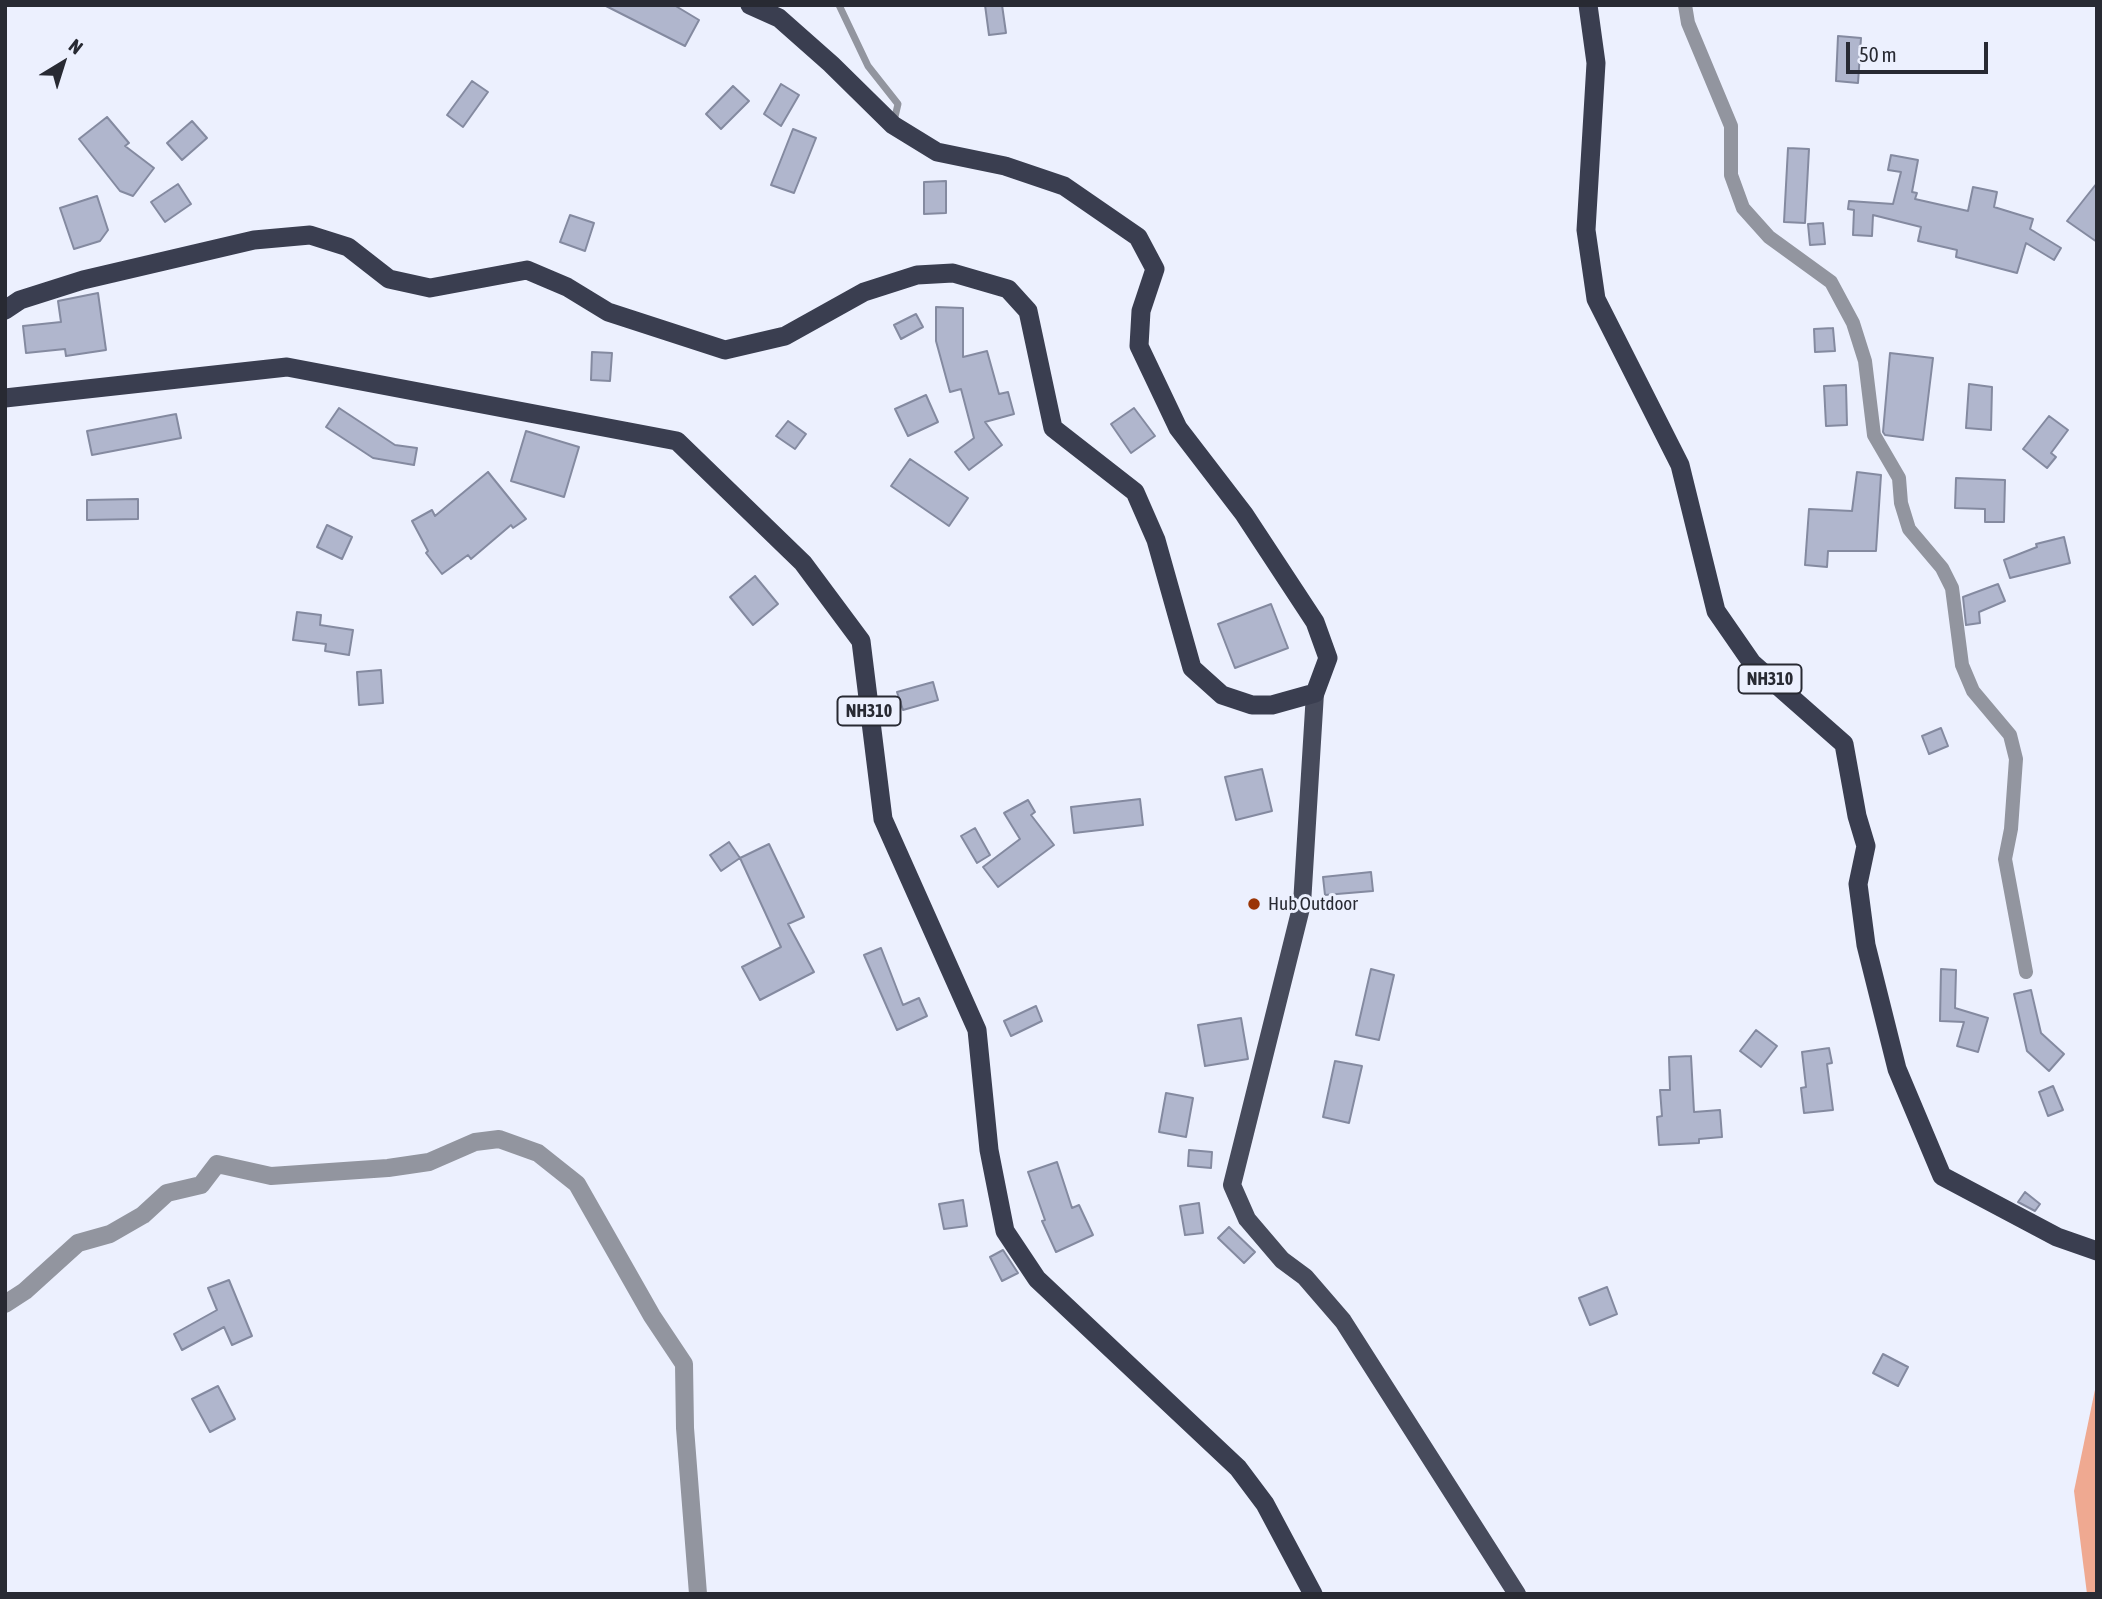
<!DOCTYPE html>
<html>
<head>
<meta charset="utf-8">
<style>
  body { margin:0 }
  #map { position:relative; width:2102px; height:1599px; overflow:hidden; background:#ecf0fe; font-family:"Asap Condensed",sans-serif }
  canvas { display:block }
  .frame { position:absolute; inset:0; border:7px solid #282a33; pointer-events:none }
  .north { position:absolute; left:28px; top:28px; width:70px; height:70px; -webkit-text-stroke:5px #ecf0fe; paint-order:stroke; rotate:38deg; font-size:19px; font-weight:700; line-height:28px; text-align:center; color:#282a33 }
  .north::after { content:''; display:block; margin:auto; width:24px; height:32px; background:#282a33; clip-path:polygon(50% 0,100% 100%,50% 72%,0 100%) }
  .scale { position:absolute; left:1846px; top:42px; width:142px; height:32px; box-sizing:border-box; border:4px solid #282a33; border-top:0; padding-left:9px; font-size:21px; line-height:24px; white-space:nowrap; color:#282a33; -webkit-text-stroke:5px #ecf0fe; paint-order:stroke }
</style>
</head>
<body>
<div id="map">
<canvas width="2102" height="1599"></canvas>
<div class="frame"></div>
<div class="north">N</div>
<div class="scale">50 m</div>
</div>
<script>
const ctx = document.querySelector('canvas').getContext('2d');
ctx.lineJoin = 'round';
function fillPath(path, color) {
  ctx.fillStyle = color;
  ctx.fill(path, 'evenodd');
}
function poly(rows) {
  const path = new Path2D();
  for (const r of rows) {
    path.moveTo(r[0], r[1]);
    for (let i = 2; i < r.length; i += 2) path.lineTo(r[i], r[i + 1]);
  }
  return path;
}
function strokePath(path, color, width, dash) {
  ctx.strokeStyle = color;
  ctx.lineWidth = width;
  ctx.lineCap = dash ? 'butt' : 'round';
  ctx.setLineDash(dash || []);
  ctx.stroke(path);
}
function drawText(font, color, halo, rows, align = 'center') {
  ctx.font = font + ' "Asap Condensed",sans-serif';
  ctx.lineWidth = 6;
  ctx.setLineDash([]);
  ctx.textBaseline = 'middle';
  ctx.strokeStyle = halo;
  ctx.fillStyle = color;
  for (const [text, x, y, turn = 0] of rows) {
    ctx.save();
    ctx.translate(x, y);
    ctx.rotate((+turn || 0) * Math.PI / 180);
    ctx.textAlign = isNaN(turn) ? turn : align;
    if (halo) ctx.strokeText(text, 0, 0);
    ctx.fillText(text, 0, 0);
    ctx.restore();
  }
}
fillPath(poly([
  [2097,1380,2097,1594,2087,1594,2074,1491]
]), '#efa991');
const building = poly([
  [604,5,674,5,699,20,685,46,604,5],
  [985,5,1002,5,1006,33,989,35,985,5],
  [1838,36,1861,38,1858,83,1836,81,1838,36],
  [472,81,488,92,463,127,447,115,472,81],
  [781,84,799,95,781,126,764,114,781,84],
  [733,86,749,101,721,129,706,114,733,86],
  [107,117,129,143,125,146,154,168,133,196,120,191,79,139,107,117],
  [192,121,207,138,182,160,167,143,192,121],
  [793,129,816,138,794,193,771,185,793,129],
  [1788,148,1809,149,1805,223,1784,222,1788,148],
  [1891,155,1918,160,1912,192,1917,193,1915,199,1968,211,1973,187,1997,192,1994,207,2033,219,2030,229,2061,248,2054,260,2026,243,2017,273,1956,257,1957,250,1918,241,1921,227,1873,215,1872,236,1853,235,1854,210,1848,209,1849,201,1893,204,1901,172,1888,170,1891,155],
  [946,181,946,213,924,214,924,182,946,181],
  [2097,183,2097,242,2067,221,2097,183],
  [178,184,191,204,165,222,151,202,178,184],
  [97,196,108,230,100,241,74,249,60,208,97,196],
  [570,215,594,223,585,251,560,242,570,215],
  [1823,223,1825,244,1810,245,1808,224,1823,223],
  [98,293,106,350,66,356,65,349,26,353,23,326,61,322,58,301,98,293],
  [936,307,963,308,963,357,987,351,999,394,1008,392,1014,414,985,422,1002,445,969,470,955,452,974,438,961,389,950,392,936,341,936,307],
  [916,314,923,327,901,339,894,325,916,314],
  [1833,328,1835,351,1815,352,1814,329,1833,328],
  [592,352,612,353,610,381,591,380,592,352],
  [1890,353,1933,358,1923,440,1885,435,1883,432,1890,353],
  [1969,384,1992,387,1991,430,1966,428,1969,384],
  [1846,385,1847,425,1826,426,1824,386,1846,385],
  [926,395,938,422,908,436,895,409,926,395],
  [339,408,395,445,417,448,414,465,373,458,326,427,339,408],
  [1134,408,1155,436,1131,453,1111,424,1134,408],
  [176,414,181,438,92,455,87,431,176,414],
  [2049,416,2068,430,2051,453,2056,457,2047,468,2023,449,2049,416],
  [788,421,806,434,795,449,776,436,788,421],
  [526,431,579,447,564,497,511,481,526,431],
  [910,459,968,498,949,526,891,486,910,459],
  [488,472,526,519,513,528,511,525,471,559,468,555,442,574,426,553,428,551,412,521,432,510,435,516,488,472],
  [1857,472,1881,475,1876,551,1828,551,1827,567,1805,565,1809,509,1852,511,1857,472],
  [1956,478,2005,480,2004,522,1985,522,1985,509,1955,508,1956,478],
  [138,499,138,519,87,520,87,500,138,499],
  [327,525,352,537,342,559,317,547,327,525],
  [2064,537,2070,563,2010,578,2004,560,2037,547,2036,544,2064,537],
  [755,576,778,604,753,625,730,597,755,576],
  [1998,584,2005,601,1979,612,1980,623,1966,625,1963,597,1998,584],
  [1271,604,1288,648,1235,668,1218,624,1271,604],
  [297,612,321,615,320,625,353,630,349,655,325,651,326,644,293,640,297,612],
  [381,670,383,703,359,705,357,672,381,670],
  [933,682,938,700,903,710,897,692,933,682],
  [1941,728,1948,746,1929,754,1922,736,1941,728],
  [1262,769,1272,811,1236,820,1225,777,1262,769],
  [1140,799,1143,825,1074,833,1071,807,1140,799],
  [1028,800,1035,812,1031,815,1054,845,998,887,983,867,1020,839,1004,813,1028,800],
  [975,828,990,855,977,863,961,836,975,828],
  [729,842,740,858,721,871,710,855,729,842],
  [769,844,804,917,788,924,814,972,760,1000,742,967,781,947,740,858,769,844],
  [1371,872,1373,891,1325,895,1323,877,1371,872],
  [881,948,903,1005,919,998,927,1016,897,1030,864,955,881,948],
  [1371,969,1394,975,1379,1040,1356,1035,1371,969],
  [1941,969,1956,970,1955,1008,1988,1018,1978,1052,1957,1046,1964,1022,1940,1021,1941,969],
  [2031,990,2041,1033,2064,1054,2049,1071,2027,1051,2014,994,2031,990],
  [1036,1006,1042,1021,1011,1036,1004,1021,1036,1006],
  [1241,1018,1248,1059,1205,1066,1198,1025,1241,1018],
  [1756,1030,1777,1046,1761,1067,1740,1051,1756,1030],
  [1829,1048,1832,1063,1827,1064,1833,1110,1804,1113,1801,1088,1806,1087,1802,1052,1829,1048],
  [1691,1056,1694,1112,1720,1110,1722,1137,1699,1139,1699,1143,1659,1145,1657,1117,1662,1116,1660,1090,1670,1090,1669,1057,1691,1056],
  [1335,1061,1362,1066,1349,1123,1323,1117,1335,1061],
  [2053,1086,2063,1110,2048,1116,2039,1092,2053,1086],
  [1166,1093,1193,1098,1186,1137,1159,1132,1166,1093],
  [1189,1150,1212,1152,1211,1168,1188,1166,1189,1150],
  [1057,1162,1072,1208,1079,1205,1093,1235,1056,1252,1042,1221,1045,1220,1028,1172,1057,1162],
  [2025,1192,2040,1204,2035,1211,2018,1202,2025,1192],
  [963,1200,967,1226,944,1229,939,1204,963,1200],
  [1199,1203,1203,1233,1185,1235,1180,1206,1199,1203],
  [1229,1227,1255,1252,1244,1263,1218,1238,1229,1227],
  [1003,1250,1018,1273,1002,1281,990,1257,1003,1250],
  [229,1280,252,1336,232,1345,224,1327,182,1350,174,1334,217,1310,208,1288,229,1280],
  [1607,1287,1617,1314,1590,1325,1579,1298,1607,1287],
  [1883,1354,1908,1367,1898,1386,1873,1373,1883,1354],
  [218,1386,235,1419,210,1432,192,1399,218,1386]
]);
fillPath(building, '#b0b6cd');
strokePath(building, '#848aa0', 2);
strokePath(poly([
  [839,5,868,66,898,104,894,121]
]), '#92959f', 7);
strokePath(poly([
  [1685,5,1688,23,1731,126,1731,175,1743,208,1769,237,1831,282,1853,323,1865,361,1874,435,1899,478,1901,503,1909,529,1942,568,1952,588,1962,665,1973,691,2010,735,2016,759,2011,829,2005,859,2026,972]
]), '#92959f', 14);
strokePath(poly([
  [5,1304,25,1291,78,1243,110,1234,143,1215,167,1193,201,1185,217,1164,271,1176,388,1168,429,1162,475,1142,499,1139,538,1153,577,1184,652,1316,684,1364,685,1428,698,1594]
]), '#92959f', 18);
strokePath(poly([
  [1315,693,1302,904,1232,1185,1247,1219,1282,1260,1305,1277,1343,1321,1517,1594]
]), '#474b5c', 18);
strokePath(poly([
  [1588,5,1596,63,1586,230,1596,299,1680,465,1716,611,1752,663,1844,744,1857,816,1866,846,1858,884,1866,945,1897,1069,1942,1176,2057,1237,2097,1251],
  [5,310,20,300,83,280,254,240,310,235,348,247,389,279,430,288,527,270,567,287,608,312,725,350,785,336,864,292,917,275,953,273,1008,289,1028,311,1053,428,1135,492,1156,540,1192,668,1222,695,1252,705,1272,705,1315,693,1328,658,1315,622,1244,514,1178,428,1139,346,1141,311,1155,269,1138,237,1064,186,1005,166,937,152,893,125,831,64,779,18,750,5],
  [5,398,287,367,677,441,803,563,861,641,883,819,977,1030,989,1150,1005,1231,1037,1279,1238,1468,1265,1504,1313,1594]
]), '#3a3e50', 19);
for (const [x, y, r, color] of [
  [1254,904,7,"#9a3506"]
]) {
  const dot = new Path2D();
  dot.arc(x, y, r, 0, 2 * Math.PI);
  ctx.fillStyle = color;
  ctx.fill(dot);
  strokePath(dot, '#ecf0fe', 2.5);
}
for (const [x, y, w] of [
  [1770,679,63],
  [869,711,63]
]) {
  const box = new Path2D();
  box.roundRect(x - w / 2, y - 14.5, w, 29, 5);
  ctx.fillStyle = '#ecf0fe';
  ctx.fill(box);
  strokePath(box, '#282a33', 2);
}
drawText('bold 18px', '#282a33', null, [
  ["NH310",1770,679],
  ["NH310",869,711]
]);
drawText('19px', '#282a33', '#ecf0fe', [
  ["Hub Outdoor",1268,904]
], 'left');
</script>
</body>
</html>
